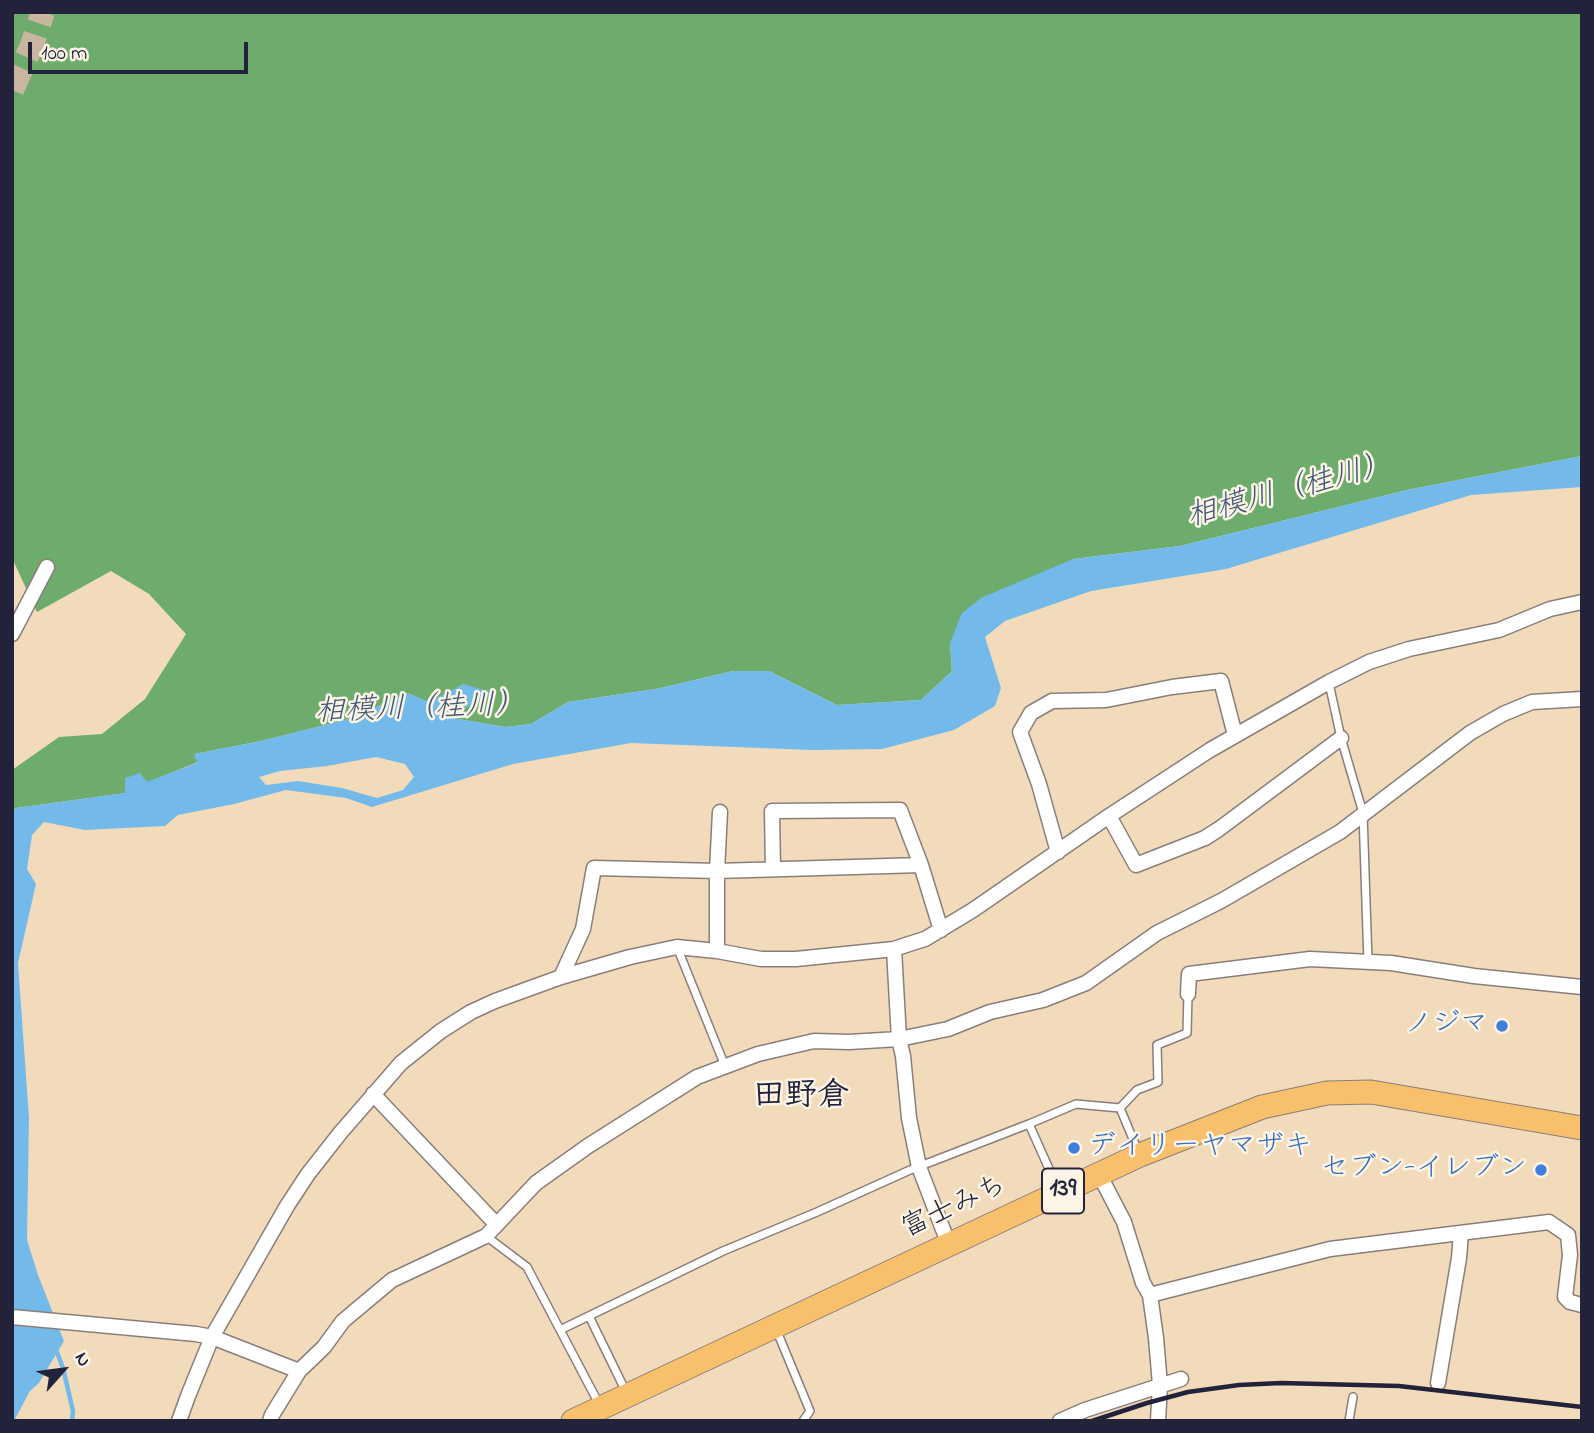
<!DOCTYPE html>
<html>
<head>
<meta charset="utf-8">
<style>
  body { margin:0 }
  #map { position:relative; width:1594px; height:1433px; overflow:hidden; background:#f2dbbb; font-family:"Indie Flower",sans-serif }
  canvas { display:block }
  .frame { position:absolute; inset:0; border:14px solid #22223b; pointer-events:none }
  .north { position:absolute; left:28px; top:1335px; width:70px; height:70px; -webkit-text-stroke:5px #fcf5e5; paint-order:stroke; rotate:62deg; font-size:19px; font-weight:700; line-height:28px; text-align:center; color:#22223b }
  .north::after { content:''; display:block; margin:auto; width:24px; height:32px; background:#22223b; clip-path:polygon(50% 0,100% 100%,50% 72%,0 100%) }
  .scale { position:absolute; left:28px; top:42px; width:220px; height:32px; box-sizing:border-box; border:4px solid #22223b; border-top:0; padding-left:9px; font-size:21px; line-height:24px; white-space:nowrap; color:#22223b; -webkit-text-stroke:5px #fcf5e5; paint-order:stroke }
</style>
</head>
<body>
<div id="map">
<canvas width="1594" height="1433"></canvas>
<div class="frame"></div>
<div class="north">N</div>
<div class="scale">100 m</div>
</div>
<script>
const ctx = document.querySelector('canvas').getContext('2d');
ctx.lineJoin = 'round';
function fillPath(path, color) {
  ctx.fillStyle = color;
  ctx.fill(path, 'evenodd');
}
function poly(rows) {
  const path = new Path2D();
  for (const r of rows) {
    path.moveTo(r[0], r[1]);
    for (let i = 2; i < r.length; i += 2) path.lineTo(r[i], r[i + 1]);
  }
  return path;
}
function strokePath(path, color, width, dash) {
  ctx.strokeStyle = color;
  ctx.lineWidth = width;
  ctx.lineCap = dash ? 'butt' : 'round';
  ctx.setLineDash(dash || []);
  ctx.stroke(path);
}
function drawText(font, color, halo, rows, align = 'center') {
  ctx.font = font + ' "Indie Flower","Klee One",sans-serif';
  ctx.lineWidth = 5;
  ctx.setLineDash([]);
  ctx.textBaseline = 'middle';
  ctx.strokeStyle = halo;
  ctx.fillStyle = color;
  for (const [text, x, y, turn = 0] of rows) {
    ctx.save();
    ctx.translate(x, y);
    ctx.rotate((+turn || 0) * Math.PI / 180);
    ctx.textAlign = isNaN(turn) ? turn : align;
    if (halo) ctx.strokeText(text, 0, 0);
    ctx.fillText(text, 0, 0);
    ctx.restore();
  }
}
fillPath(poly([
  [12,12,1582,12,1582,456,1407,490,1180,546,1073,559,950,643,952,671,921,700,837,705,769,671,733,671,656,689,568,702,531,724,505,727,452,718,474,701,464,684,429,703,408,693,349,719,261,741,195,754,198,762,146,783,140,773,126,793,16,808,12,812,12,770,59,737,102,734,145,699,186,634,149,594,111,571,37,612,12,558]
]), '#6eac6e');
fillPath(poly([
  [1582,456,1582,487,1471,495,1226,569,1091,591,1005,621,985,637,1001,688,995,706,954,730,882,749,812,750,631,743,513,764,372,807,346,798,286,790,234,804,178,815,165,826,85,830,44,822,32,835,27,869,36,884,18,963,29,1118,27,1240,38,1275,64,1341,39,1383,30,1391,14,1421,12,1421,12,1319,14,1292,12,1287,12,812,16,808,125,793,125,778,140,773,147,782,197,763,194,754,261,741,349,719,408,693,429,702,464,684,496,694,474,701,453,718,505,727,531,724,568,702,656,689,733,671,769,671,837,705,921,700,952,671,950,643,962,613,981,598,1073,559,1180,546,1407,490],
  [376,757,405,764,414,777,403,790,377,798,342,788,298,781,266,785,259,777,280,771,327,766]
]), '#73baea');
strokePath(poly([
  [55,1347,63,1368,73,1411,72,1421]
]), '#73baea', 4.5);
strokePath(poly([
  [12,90,32,45,43,12]
]), '#c8b6a1', 24, [24, 12]);
const service = poly([
  [1329,683,1341,738,1363,813,1368,962],
  [677,947,725,1066],
  [1120,1108,1138,1151],
  [1029,1124,1058,1189],
  [486,1236,527,1267,599,1404],
  [589,1316,627,1394],
  [776,1329,810,1411,803,1421],
  [560,1330,723,1251,817,1212,910,1170,1029,1124,1076,1104,1120,1108,1137,1090,1158,1082,1157,1045,1187,1033,1188,994],
  [1349,1421,1353,1397]
]);
const minor = poly([
  [12,634,47,567],
  [1109,816,1136,865,1205,838,1219,829,1341,738],
  [1058,852,1039,784,1020,732,1031,713,1052,701,1106,700,1172,687,1221,681,1235,735],
  [773,869,772,811,900,810,921,865],
  [894,949,899,1039,903,1056,909,1118,919,1167,949,1245],
  [717,951,717,871,720,812],
  [561,977,583,929,594,868,717,871,921,865,941,930],
  [1188,994,1189,974,1310,959,1391,963,1474,976,1582,987],
  [373,1094,496,1224],
  [1099,1174,1124,1222,1143,1283,1150,1295,1156,1338,1160,1385,1158,1421],
  [1150,1295,1330,1249,1549,1222,1568,1235,1570,1255,1565,1297,1570,1302,1582,1305],
  [12,1317,196,1334,212,1337,299,1371],
  [1438,1383,1459,1258,1461,1233],
  [179,1421,188,1396,212,1337,287,1206,308,1174,341,1132,401,1063,441,1031,471,1012,495,1001,561,977,630,957,677,947,717,951,761,959,796,959,894,949,909,944,925,939,973,910,1109,816,1210,750,1329,682,1369,662,1409,649,1499,630,1550,609,1582,602],
  [270,1421,272,1415,299,1371,324,1347,343,1321,392,1280,486,1236,536,1183,588,1146,697,1077,758,1054,814,1041,849,1042,899,1039,948,1029,990,1012,1043,1000,1086,983,1157,933,1221,901,1340,832,1470,733,1503,714,1532,702,1582,699],
  [1060,1421,1085,1410,1181,1379]
]);
const trunk = poly([
  [573,1421,1140,1155,1262,1107,1327,1093,1371,1092,1582,1128]
]);
strokePath(service, '#8a7e7b', 10);
strokePath(minor, '#8a7e7b', 17);
strokePath(trunk, '#8a7e7b', 25);
strokePath(service, '#fff', 7);
strokePath(minor, '#fff', 14);
strokePath(trunk, '#f8bf6c', 23);
strokePath(poly([
  [1092,1421,1147,1403,1188,1392,1239,1385,1281,1383,1399,1386,1582,1407]
]), '#22223b', 4.5);
for (const [x, y, r, color] of [
  [1502,1026,7,"#3f7fe0"],
  [1074,1148,7,"#3f7fe0"],
  [1541,1170,7,"#3f7fe0"]
]) {
  const dot = new Path2D();
  dot.arc(x, y, r, 0, 2 * Math.PI);
  ctx.fillStyle = color;
  ctx.fill(dot);
  strokePath(dot, '#fcf5e5', 2.5);
}
for (const [x, y, w] of [
  [1063,1191,42]
]) {
  const box = new Path2D();
  box.roundRect(x - w / 2, y - 22.5, w, 45, 5);
  ctx.fillStyle = '#fcf5e5';
  ctx.fill(box);
  strokePath(box, '#22223b', 2);
}
drawText('bold 26px', '#22223b', null, [
  ["139",1063,1191]
]);
drawText('28px', '#366cbe', '#fcf5e5', [
  ["ノジマ",1488,1026],
  ["デイリーヤマザキ",1088,1148,"left"],
  ["セブン-イレブン",1527,1170]
], 'right');
drawText('28px', '#22223b', '#fcf5e5', [
  ["富士みち",955,1209,-25]
]);
drawText('italic 30px', '#3e5778', '#fcf5e5', [
  ["相模川（桂川）",1290,493,-15],
  ["相模川（桂川）",420,711,-2]
]);
drawText('bold 32px', '#22223b', '#fcf5e5', [
  ["田野倉",801,1099]
]);
</script>
</body>
</html>
